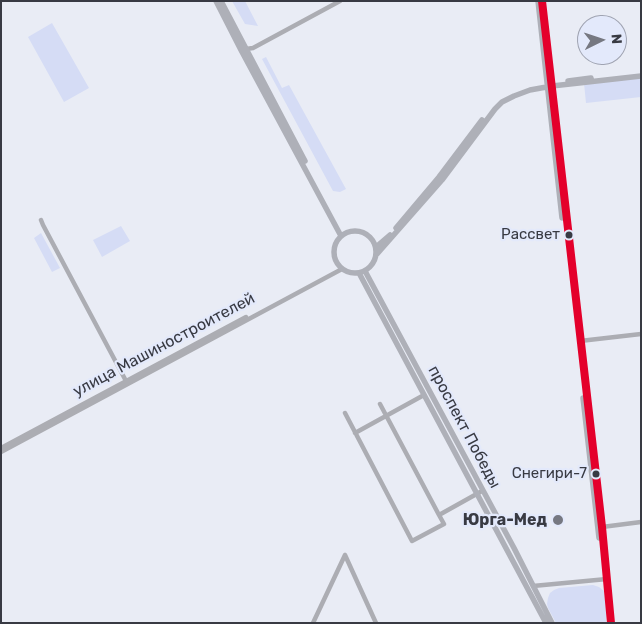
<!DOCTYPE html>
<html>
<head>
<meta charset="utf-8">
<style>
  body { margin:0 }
  #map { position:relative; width:642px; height:624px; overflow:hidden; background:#e9ecf5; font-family:Rubik,sans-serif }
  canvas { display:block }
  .frame { position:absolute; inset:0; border:2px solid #383a43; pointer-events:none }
  .north { position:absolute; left:577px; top:15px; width:50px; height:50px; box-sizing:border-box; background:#e3e9fb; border:1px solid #9fa3b1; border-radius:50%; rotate:86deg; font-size:14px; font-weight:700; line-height:20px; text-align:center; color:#383a43 }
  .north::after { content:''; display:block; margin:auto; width:18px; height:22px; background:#767881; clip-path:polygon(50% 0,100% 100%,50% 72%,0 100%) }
</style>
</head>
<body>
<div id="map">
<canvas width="642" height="624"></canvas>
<div class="frame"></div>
<div class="north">N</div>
</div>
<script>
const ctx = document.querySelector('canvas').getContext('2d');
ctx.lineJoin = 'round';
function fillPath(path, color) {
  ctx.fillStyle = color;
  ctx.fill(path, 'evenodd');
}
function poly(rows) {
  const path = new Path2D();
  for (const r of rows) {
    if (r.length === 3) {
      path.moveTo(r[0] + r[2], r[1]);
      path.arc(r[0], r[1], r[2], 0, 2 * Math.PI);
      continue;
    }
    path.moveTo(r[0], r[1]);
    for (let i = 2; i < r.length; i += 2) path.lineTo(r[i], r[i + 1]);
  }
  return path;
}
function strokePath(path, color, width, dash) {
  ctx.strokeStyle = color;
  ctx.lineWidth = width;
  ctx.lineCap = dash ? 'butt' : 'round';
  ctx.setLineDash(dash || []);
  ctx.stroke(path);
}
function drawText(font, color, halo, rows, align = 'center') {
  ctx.font = font + ' Rubik,sans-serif';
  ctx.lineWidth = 4.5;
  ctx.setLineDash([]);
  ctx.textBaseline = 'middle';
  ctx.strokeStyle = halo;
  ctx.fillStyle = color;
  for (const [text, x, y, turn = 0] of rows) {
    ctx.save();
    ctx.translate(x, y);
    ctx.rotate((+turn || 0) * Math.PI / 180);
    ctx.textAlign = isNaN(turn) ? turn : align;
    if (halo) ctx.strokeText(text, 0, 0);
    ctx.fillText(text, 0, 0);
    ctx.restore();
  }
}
fillPath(poly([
  [232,1,245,1,258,26,245,24],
  [52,23,89,88,64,102,28,37],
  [266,57,282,88,289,85,346,189,340,192,333,191,262,59],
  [641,76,641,97,586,103,584,83],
  [121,226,130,241,102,257,93,240],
  [41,233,60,268,52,272,34,238],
  [593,585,599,587,604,591,606,611,606,623,556,623,548,608,547,604,548,598,550,593,554,590,559,588]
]), '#d5dcf5');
strokePath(poly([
  [246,49,253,48,340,1],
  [41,220,43,225,126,381],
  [580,341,641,334],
  [380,404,439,515],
  [345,413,412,541,444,524,439,515,482,491],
  [355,433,424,395],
  [1,448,246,317],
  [1,452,342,269],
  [602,527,641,522],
  [345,555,376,623],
  [533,586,607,579],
  [313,623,345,555]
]), '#acadb3', 4.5);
strokePath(poly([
  [216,1,241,50,341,236],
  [221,1,305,161],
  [538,1,562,218],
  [542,1,602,527,611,623],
  [568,81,591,78],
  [396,228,439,177,482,120],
  [355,252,21],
  [376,247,390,235],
  [377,254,442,180,495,109,502,102,514,96,530,90,552,86,579,83,641,76],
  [365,271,514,548,552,623],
  [359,273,546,623],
  [583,398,599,538]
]), '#aeb0b8', 5.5);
strokePath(poly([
  [542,1,602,527,611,623]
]), '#e4002b', 8);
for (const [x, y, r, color] of [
  [569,235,4.5,"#383a43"],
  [596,474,4.5,"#383a43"],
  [558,520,6,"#767881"]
]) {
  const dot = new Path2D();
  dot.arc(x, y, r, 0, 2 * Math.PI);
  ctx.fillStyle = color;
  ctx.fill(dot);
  strokePath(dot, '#e3e9fb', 2);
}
drawText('15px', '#383a43', '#e3e9fb', [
  ["Рассвет",560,235],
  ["Снегири-7",587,474]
], 'right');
drawText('16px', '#383a43', '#e3e9fb', [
  ["улица Машиностроителей",164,345,-28],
  ["проспект Победы",464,427,62]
]);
drawText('bold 16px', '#383a43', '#e3e9fb', [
  ["Юрга-Мед",547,520]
], 'right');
</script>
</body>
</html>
